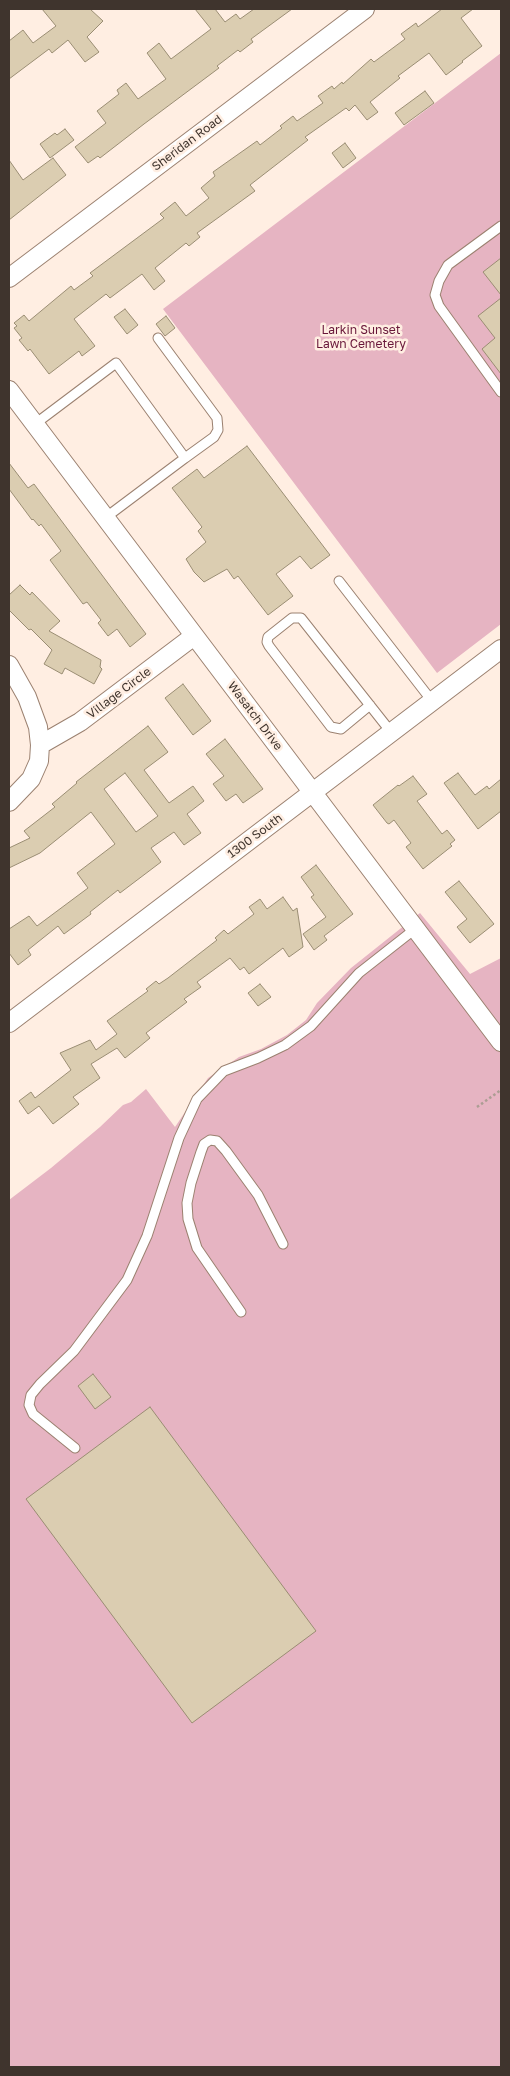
<!DOCTYPE html>
<html>
<head>
<meta charset="utf-8">
<style>
  body { margin:0 }
  #map { position:relative; width:510px; height:2076px; overflow:hidden; background:#ffeee2; font-family:"Golos Text",sans-serif }
  canvas { display:block }
  .frame { position:absolute; inset:0; border:10px solid #3f342d; pointer-events:none }
</style>
</head>
<body>
<div id="map">
<canvas width="510" height="2076"></canvas>
<div class="frame"></div>
</div>
<script>
const ctx = document.querySelector('canvas').getContext('2d');
ctx.lineJoin = 'round';
function fillPath(path, color) {
  ctx.fillStyle = color;
  ctx.fill(path, 'evenodd');
}
function poly(rows) {
  const path = new Path2D();
  for (const r of rows) {
    path.moveTo(r[0], r[1]);
    for (let i = 2; i < r.length; i += 2) path.lineTo(r[i], r[i + 1]);
  }
  return path;
}
function strokePath(path, color, width, dash) {
  ctx.strokeStyle = color;
  ctx.lineWidth = width;
  ctx.lineCap = dash ? 'butt' : 'round';
  ctx.setLineDash(dash || []);
  ctx.stroke(path);
}
function drawText(font, color, halo, rows, align = 'center') {
  ctx.font = font + ' "Golos Text",sans-serif';
  ctx.lineWidth = 5;
  ctx.setLineDash([]);
  ctx.textBaseline = 'middle';
  ctx.strokeStyle = halo;
  ctx.fillStyle = color;
  for (const [text, x, y, turn = 0] of rows) {
    ctx.save();
    ctx.translate(x, y);
    ctx.rotate((+turn || 0) * Math.PI / 180);
    ctx.textAlign = isNaN(turn) ? turn : align;
    if (halo) ctx.strokeText(text, 0, 0);
    ctx.fillText(text, 0, 0);
    ctx.restore();
  }
}
fillPath(poly([
  [501,53,501,624,437,673,163,309],
  [420,913,470,974,501,958,501,2067,9,2067,9,1200,51,1168,100,1127,123,1105,131,1102,146,1089,175,1127,208,1078,239,1057,261,1049,287,1035,306,1020,317,1003,351,968]
]), '#e6b4c2');
const building = poly([
  [42,9,90,9,103,21,87,37,99,52,85,62,68,40,52,53,49,49,9,79,9,41,23,30,33,43,56,26,42,9],
  [195,9,215,9,225,22,236,14,240,19,254,9,292,9,251,39,253,42,240,52,238,50,217,66,219,68,144,124,100,158,98,156,88,163,75,147,106,123,97,111,119,94,117,90,126,83,138,99,166,79,147,53,159,43,171,59,211,29,195,9],
  [442,9,473,9,461,18,482,46,462,61,463,62,446,75,429,53,398,76,400,78,370,102,378,112,367,120,355,105,349,111,346,108,305,137,308,140,250,185,255,191,197,233,200,237,189,246,186,243,155,268,165,281,154,290,142,274,110,298,106,294,74,319,95,346,82,356,79,351,49,374,30,349,28,351,19,340,22,338,14,328,17,326,14,323,24,315,29,321,71,286,74,290,93,276,90,273,164,218,160,214,175,202,186,216,209,198,201,188,215,176,213,172,257,141,260,145,282,128,280,126,293,116,297,121,323,103,318,96,332,86,334,89,342,82,343,84,371,59,374,62,405,39,401,34,416,23,418,27,442,9],
  [425,91,434,103,404,125,395,113,425,91],
  [65,129,74,140,50,158,40,144,55,133,57,135,65,129],
  [345,143,356,158,343,168,332,153,345,143],
  [53,158,66,175,9,220,9,160,23,180,53,158],
  [501,258,501,295,483,272,501,258],
  [501,298,501,374,482,349,495,338,478,316,501,298],
  [125,309,138,325,127,334,114,317,125,309],
  [166,316,175,328,165,336,156,324,166,316],
  [247,446,330,555,311,569,300,556,276,574,293,596,268,615,238,576,234,579,227,569,204,582,194,572,186,559,206,542,198,531,202,527,172,488,197,469,204,478,247,446],
  [9,463,28,488,34,484,146,634,130,647,117,629,108,636,98,623,101,620,87,602,83,604,50,560,61,551,41,524,39,526,33,519,32,520,9,489,9,463],
  [20,585,30,595,32,592,60,621,49,631,101,660,100,667,102,669,94,684,65,668,62,674,44,664,52,650,31,629,29,630,9,610,9,595,20,585],
  [183,684,211,721,193,735,165,698,183,684],
  [148,726,168,752,144,770,169,803,193,786,204,801,187,814,201,833,184,845,174,832,151,848,161,862,120,893,118,890,90,912,91,914,64,934,58,926,28,950,31,955,18,965,9,953,9,929,29,916,37,926,88,888,77,873,115,844,91,812,40,853,9,868,9,848,30,838,24,831,55,807,52,804,77,783,76,782,148,726],
  [125,773,158,816,136,832,104,789,125,773],
  [225,739,263,789,243,803,236,794,226,801,213,784,224,776,206,754,225,739],
  [458,773,475,795,487,786,489,789,501,779,501,811,478,829,444,783,458,773],
  [413,776,427,794,417,801,442,834,447,830,455,840,450,844,452,846,423,869,406,847,411,843,394,820,389,824,387,823,373,805,398,785,399,786,413,776],
  [316,865,353,914,324,936,327,940,314,950,303,934,326,917,311,897,314,895,301,877,316,865],
  [459,881,494,924,470,943,457,927,467,919,445,892,459,881],
  [283,897,293,911,297,908,303,947,289,957,283,948,249,974,244,967,240,970,230,958,197,982,201,987,184,999,187,1002,146,1033,150,1038,139,1047,125,1058,117,1048,91,1064,100,1078,73,1097,79,1104,53,1124,39,1106,28,1114,19,1101,31,1092,35,1098,71,1070,60,1053,90,1040,96,1050,117,1034,107,1021,148,991,146,989,156,981,159,984,168,978,217,940,215,938,224,930,228,934,254,914,249,907,260,899,267,909,283,897],
  [260,984,271,997,258,1006,248,993,260,984],
  [93,1374,111,1397,95,1409,78,1386,93,1374],
  [150,1407,316,1631,192,1723,26,1499,150,1407]
]);
fillPath(building, '#dbcdb1');
strokePath(building, '#9a8d73', 1);
const service = poly([
  [501,226,448,265,439,281,435,295,439,306,501,392],
  [35,424,116,363,185,458,214,437,218,430,217,418,158,338],
  [105,518,185,458],
  [339,581,432,701],
  [370,705,341,729,331,727,269,646,267,642,268,637,292,618,301,618,391,732],
  [241,1312,197,1248,188,1219,187,1203,191,1183,201,1152,204,1144,210,1140,217,1141,226,1151,258,1195,283,1244],
  [75,1448,33,1414,29,1405,31,1395,40,1384,74,1351,127,1280,147,1236,179,1138,197,1099,224,1071,258,1058,285,1045,311,1026,359,973,415,929]
]);
const minor = poly([
  [9,278,365,9],
  [9,390,501,1042],
  [9,665,27,697,38,727,40,745,39,761,31,779,9,802],
  [40,745,80,722,194,636],
  [9,1023,501,649]
]);
strokePath(service, '#9b8170', 11);
strokePath(minor, '#9b8170', 20);
strokePath(poly([
  [477,1107,501,1090]
]), '#ac9d93', 2.5, [2.5, 2.5]);
strokePath(service, '#fff', 9);
strokePath(minor, '#fff', 18);
drawText('12px', '#3f342d', '#ffeee2', [
  ["Sheridan Road",187,143,-37],
  ["Village Circle",119,693,-37],
  ["Wasatch Drive",255,716,53],
  ["1300 South",255,836,-37]
]);
drawText('12px', '#681639', '#ffeee2', [
  ["Larkin Sunset",361,330],
  ["Lawn Cemetery",361,344]
]);
</script>
</body>
</html>
